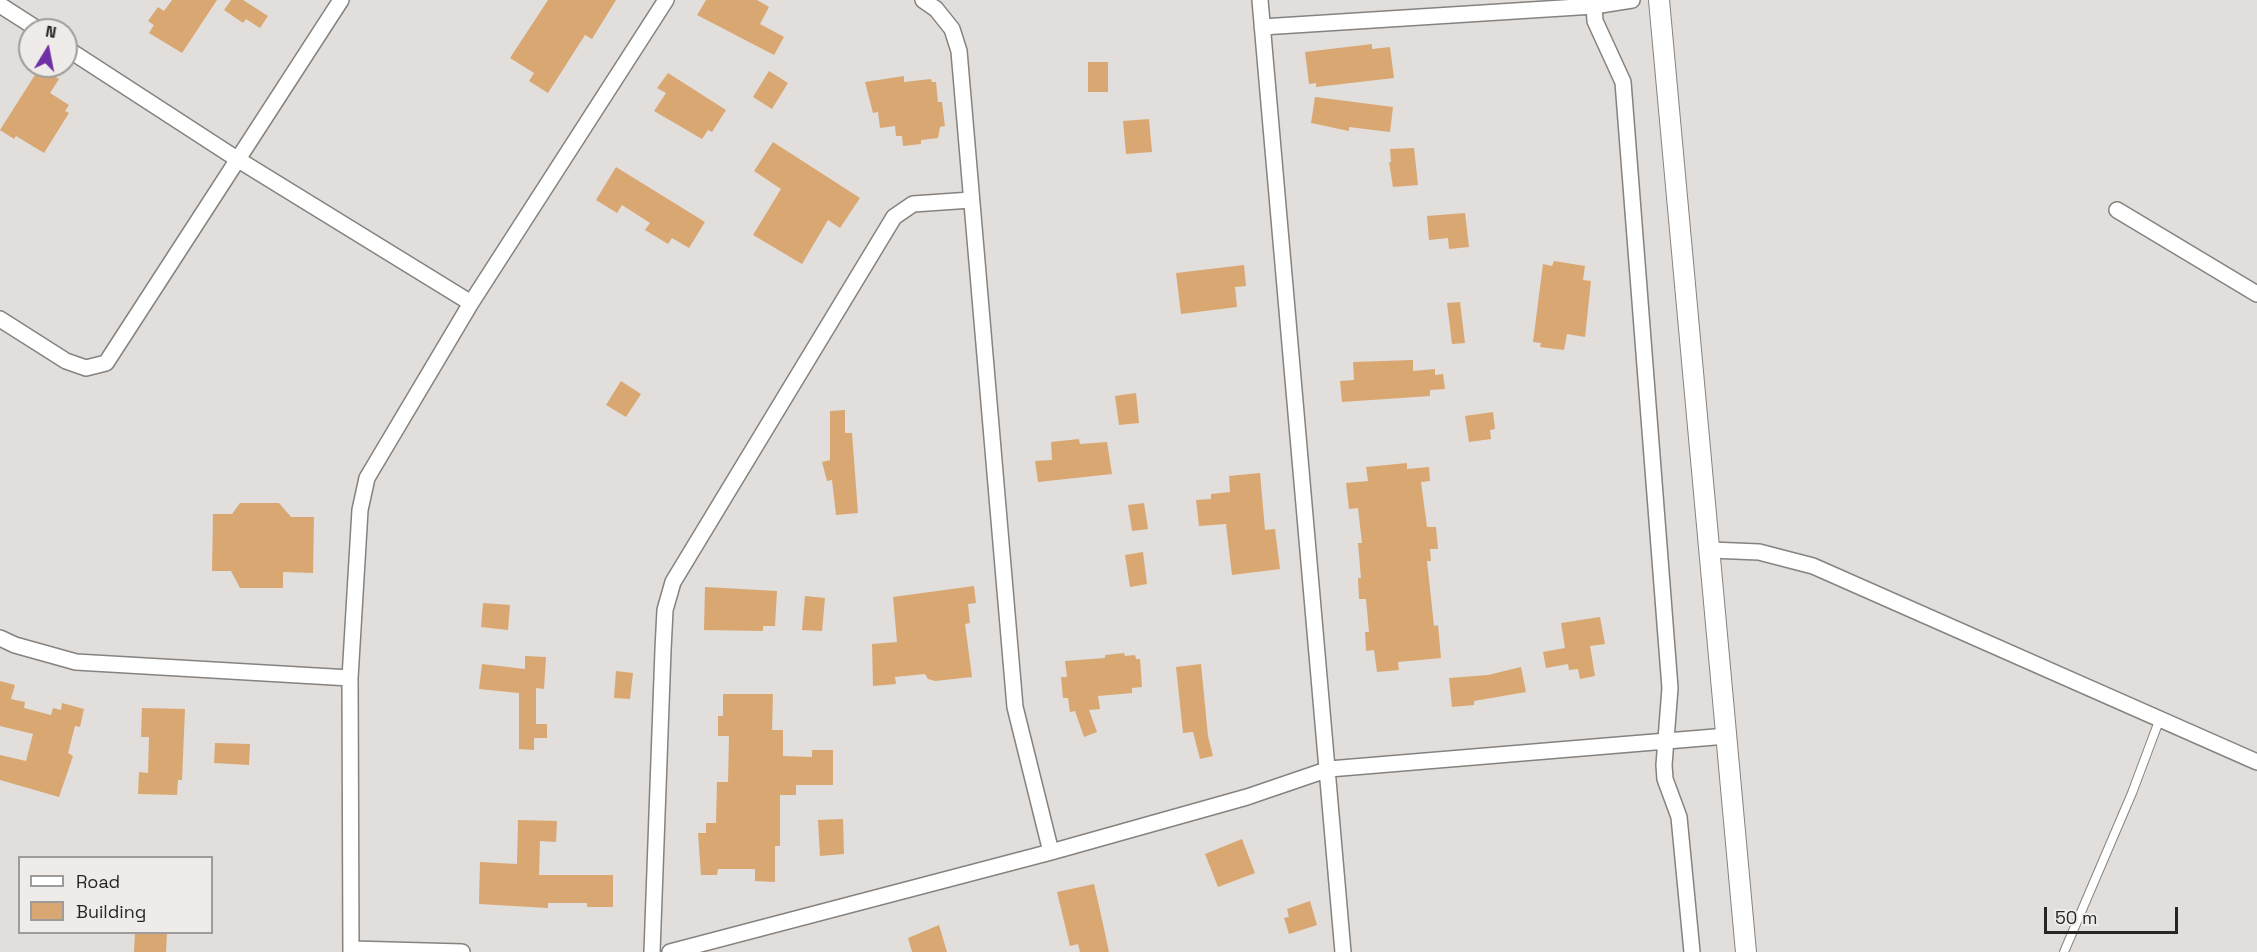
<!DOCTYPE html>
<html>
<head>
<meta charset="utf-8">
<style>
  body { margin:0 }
  #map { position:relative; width:2257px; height:952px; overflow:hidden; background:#e1dedb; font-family:"Space Grotesk",sans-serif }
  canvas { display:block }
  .legend { position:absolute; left:18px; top:856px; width:195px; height:78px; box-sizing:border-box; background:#eeebe8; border:2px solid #9e9c9a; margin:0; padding:8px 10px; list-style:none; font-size:18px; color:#272625 }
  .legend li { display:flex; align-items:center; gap:12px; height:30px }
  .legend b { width:30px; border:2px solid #9e9c9a }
  .north { position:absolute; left:18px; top:18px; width:60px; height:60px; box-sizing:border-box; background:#eeebe8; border:2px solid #9e9c9a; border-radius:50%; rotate:10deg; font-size:16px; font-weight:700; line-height:24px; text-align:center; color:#272625 }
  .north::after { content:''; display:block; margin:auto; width:21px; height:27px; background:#6f30a6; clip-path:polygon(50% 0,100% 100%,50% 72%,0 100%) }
  .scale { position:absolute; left:2044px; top:907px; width:134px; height:27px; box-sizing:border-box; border:3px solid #272625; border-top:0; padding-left:8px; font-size:18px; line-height:21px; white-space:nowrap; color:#272625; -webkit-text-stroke:4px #eeebe8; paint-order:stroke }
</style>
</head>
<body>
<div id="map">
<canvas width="2257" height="952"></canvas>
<ul class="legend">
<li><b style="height:8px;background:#fff"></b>Road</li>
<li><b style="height:16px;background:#d9a872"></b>Building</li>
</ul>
<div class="north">N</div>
<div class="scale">50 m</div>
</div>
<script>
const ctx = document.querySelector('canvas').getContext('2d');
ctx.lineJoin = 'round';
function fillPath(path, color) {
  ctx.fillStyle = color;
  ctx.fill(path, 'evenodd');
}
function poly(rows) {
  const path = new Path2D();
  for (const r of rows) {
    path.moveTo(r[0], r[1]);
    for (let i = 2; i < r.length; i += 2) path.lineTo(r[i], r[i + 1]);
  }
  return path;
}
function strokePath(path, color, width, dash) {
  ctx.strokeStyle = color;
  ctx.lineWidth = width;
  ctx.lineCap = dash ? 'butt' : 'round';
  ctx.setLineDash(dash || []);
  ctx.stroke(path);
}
fillPath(poly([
  [172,0,217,0,182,53,149,33,154,25,148,21,158,7,164,11],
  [231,0,243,0,268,16,260,28,246,19,243,23,224,10],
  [548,0,616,0,592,39,585,35,548,93,529,81,534,73,510,58],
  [706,0,757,0,769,7,760,24,784,37,774,55,697,15],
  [1372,44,1372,49,1390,47,1394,78,1316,87,1316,83,1309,84,1305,52],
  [1088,62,1108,62,1108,92,1088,92],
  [40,67,59,79,50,93,69,105,65,111,69,113,44,153,16,136,14,139,0,130],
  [769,71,788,83,772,109,753,97],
  [668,73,726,110,712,132,708,130,702,139,654,111,666,93,657,88],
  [904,76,904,82,931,79,932,82,936,82,938,102,942,102,945,126,940,127,938,138,921,140,921,144,903,146,902,136,896,136,895,126,880,128,878,112,873,113,865,82],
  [1315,97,1393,107,1390,132,1349,127,1349,131,1311,123],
  [1149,119,1152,152,1126,154,1123,121],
  [773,142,860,198,840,228,828,220,802,264,753,235,781,189,754,171],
  [1414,148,1418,185,1393,187,1389,162,1391,162,1390,149],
  [616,167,705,222,689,248,672,238,668,244,645,230,650,223,622,205,617,213,596,200],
  [1465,213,1469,247,1449,249,1448,238,1429,240,1427,216],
  [1554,261,1585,266,1583,280,1591,281,1585,337,1567,334,1564,350,1540,347,1541,343,1533,342,1543,264,1552,266],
  [1244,265,1246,286,1235,287,1237,307,1181,314,1176,273],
  [1460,302,1465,343,1452,344,1447,303],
  [1413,360,1413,371,1435,369,1435,375,1443,374,1445,389,1430,390,1430,396,1342,402,1340,381,1354,380,1353,362],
  [621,381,641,394,626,417,606,405],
  [1136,393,1139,423,1119,425,1115,396],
  [845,410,845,433,852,433,858,513,836,515,832,480,827,481,822,462,830,460,830,411],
  [1493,412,1495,429,1490,430,1491,439,1469,442,1465,416],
  [1079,439,1080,444,1107,442,1112,474,1038,482,1035,461,1052,460,1051,442],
  [1407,463,1407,469,1429,467,1430,481,1421,482,1427,527,1436,527,1438,549,1430,549,1431,561,1427,561,1434,626,1438,625,1441,658,1398,662,1399,670,1377,672,1374,650,1366,651,1365,632,1369,632,1366,599,1359,599,1358,578,1361,578,1358,543,1362,543,1358,508,1349,509,1346,483,1368,481,1366,467],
  [1260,473,1265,530,1275,529,1280,569,1232,575,1226,524,1199,526,1196,500,1211,499,1211,494,1230,492,1229,476],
  [240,503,279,503,291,517,314,517,313,573,283,572,283,588,240,588,231,571,212,571,213,514,232,514],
  [1144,503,1148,529,1132,531,1128,505],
  [1143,552,1147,584,1130,587,1125,555],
  [974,586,976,603,968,604,970,623,965,624,972,677,935,681,928,679,925,674,895,677,896,684,873,686,872,644,897,642,893,597],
  [705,587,777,591,775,626,763,626,763,631,704,630],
  [805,596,825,598,822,631,802,630],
  [483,603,510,605,508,630,481,627],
  [1600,617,1605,644,1590,646,1595,676,1580,679,1578,669,1569,670,1568,664,1546,668,1543,652,1565,648,1561,623],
  [1124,653,1125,656,1135,655,1136,659,1140,659,1142,687,1132,688,1132,693,1098,696,1100,709,1089,710,1097,732,1084,737,1075,711,1070,712,1068,698,1063,698,1061,677,1067,677,1065,661,1105,658,1105,655],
  [525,656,546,657,544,689,536,688,536,724,547,724,547,738,534,738,534,750,519,749,519,693,479,689,482,664,525,669],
  [1201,664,1208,736,1213,756,1200,759,1193,732,1183,733,1176,667],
  [1521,667,1526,692,1474,701,1474,705,1452,707,1449,678,1488,675],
  [616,671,633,673,630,699,614,698],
  [0,681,15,685,11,699,25,702,24,708,51,715,53,708,61,710,62,703,84,709,80,727,75,726,68,753,73,756,59,797,0,780,0,755,26,761,33,734,0,726],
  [723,694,773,694,772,730,783,730,783,756,812,757,812,750,833,750,833,785,796,785,796,795,780,795,780,846,775,846,775,882,755,881,755,869,718,869,717,875,701,875,698,833,706,833,706,823,716,823,717,782,728,782,729,736,718,736,718,716,723,716],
  [142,708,185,709,182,780,178,780,177,795,138,794,139,772,148,773,149,737,141,737],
  [215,743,250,744,249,765,214,763],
  [843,819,844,854,820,856,818,820],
  [518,820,557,821,556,842,540,841,539,875,613,875,613,907,587,907,587,903,548,903,548,908,479,904,480,862,517,864],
  [1242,839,1255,873,1218,887,1205,854],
  [1094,884,1103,924,1109,952,1080,952,1078,944,1070,946,1057,892],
  [1310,901,1317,925,1289,934,1284,918,1289,917,1287,909],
  [939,925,947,952,912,952,908,938],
  [135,933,167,933,166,952,134,952]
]), '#d9a872');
const service = poly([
  [2064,952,2132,793,2159,721]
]);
const minor = poly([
  [923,0,936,9,952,29,959,51,1015,707,1051,852],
  [1260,0,1343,952],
  [0,5,39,30],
  [1594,6,1595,21,1623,82,1670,688,1664,765,1665,779,1679,817,1692,952],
  [1262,27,1594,6,1632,0],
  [66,48,237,159,471,303],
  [2117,210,2257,294],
  [0,319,66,361,86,368,106,363,341,0],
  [1711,550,1759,552,1813,566,2257,762],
  [0,638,15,645,76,662,350,678],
  [352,949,462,952],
  [351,952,350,678,360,510,367,478,471,303,666,0],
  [652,952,663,650,665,610,673,582,894,217,913,204,971,200],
  [670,952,1051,852,1247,797,1329,769,1727,736]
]);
const tertiary = poly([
  [1659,0,1746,952]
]);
strokePath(service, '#85827f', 10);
strokePath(minor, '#85827f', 18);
strokePath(tertiary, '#85827f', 22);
strokePath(service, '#fff', 8);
strokePath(minor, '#fff', 15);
strokePath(tertiary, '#fff', 20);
</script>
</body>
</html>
